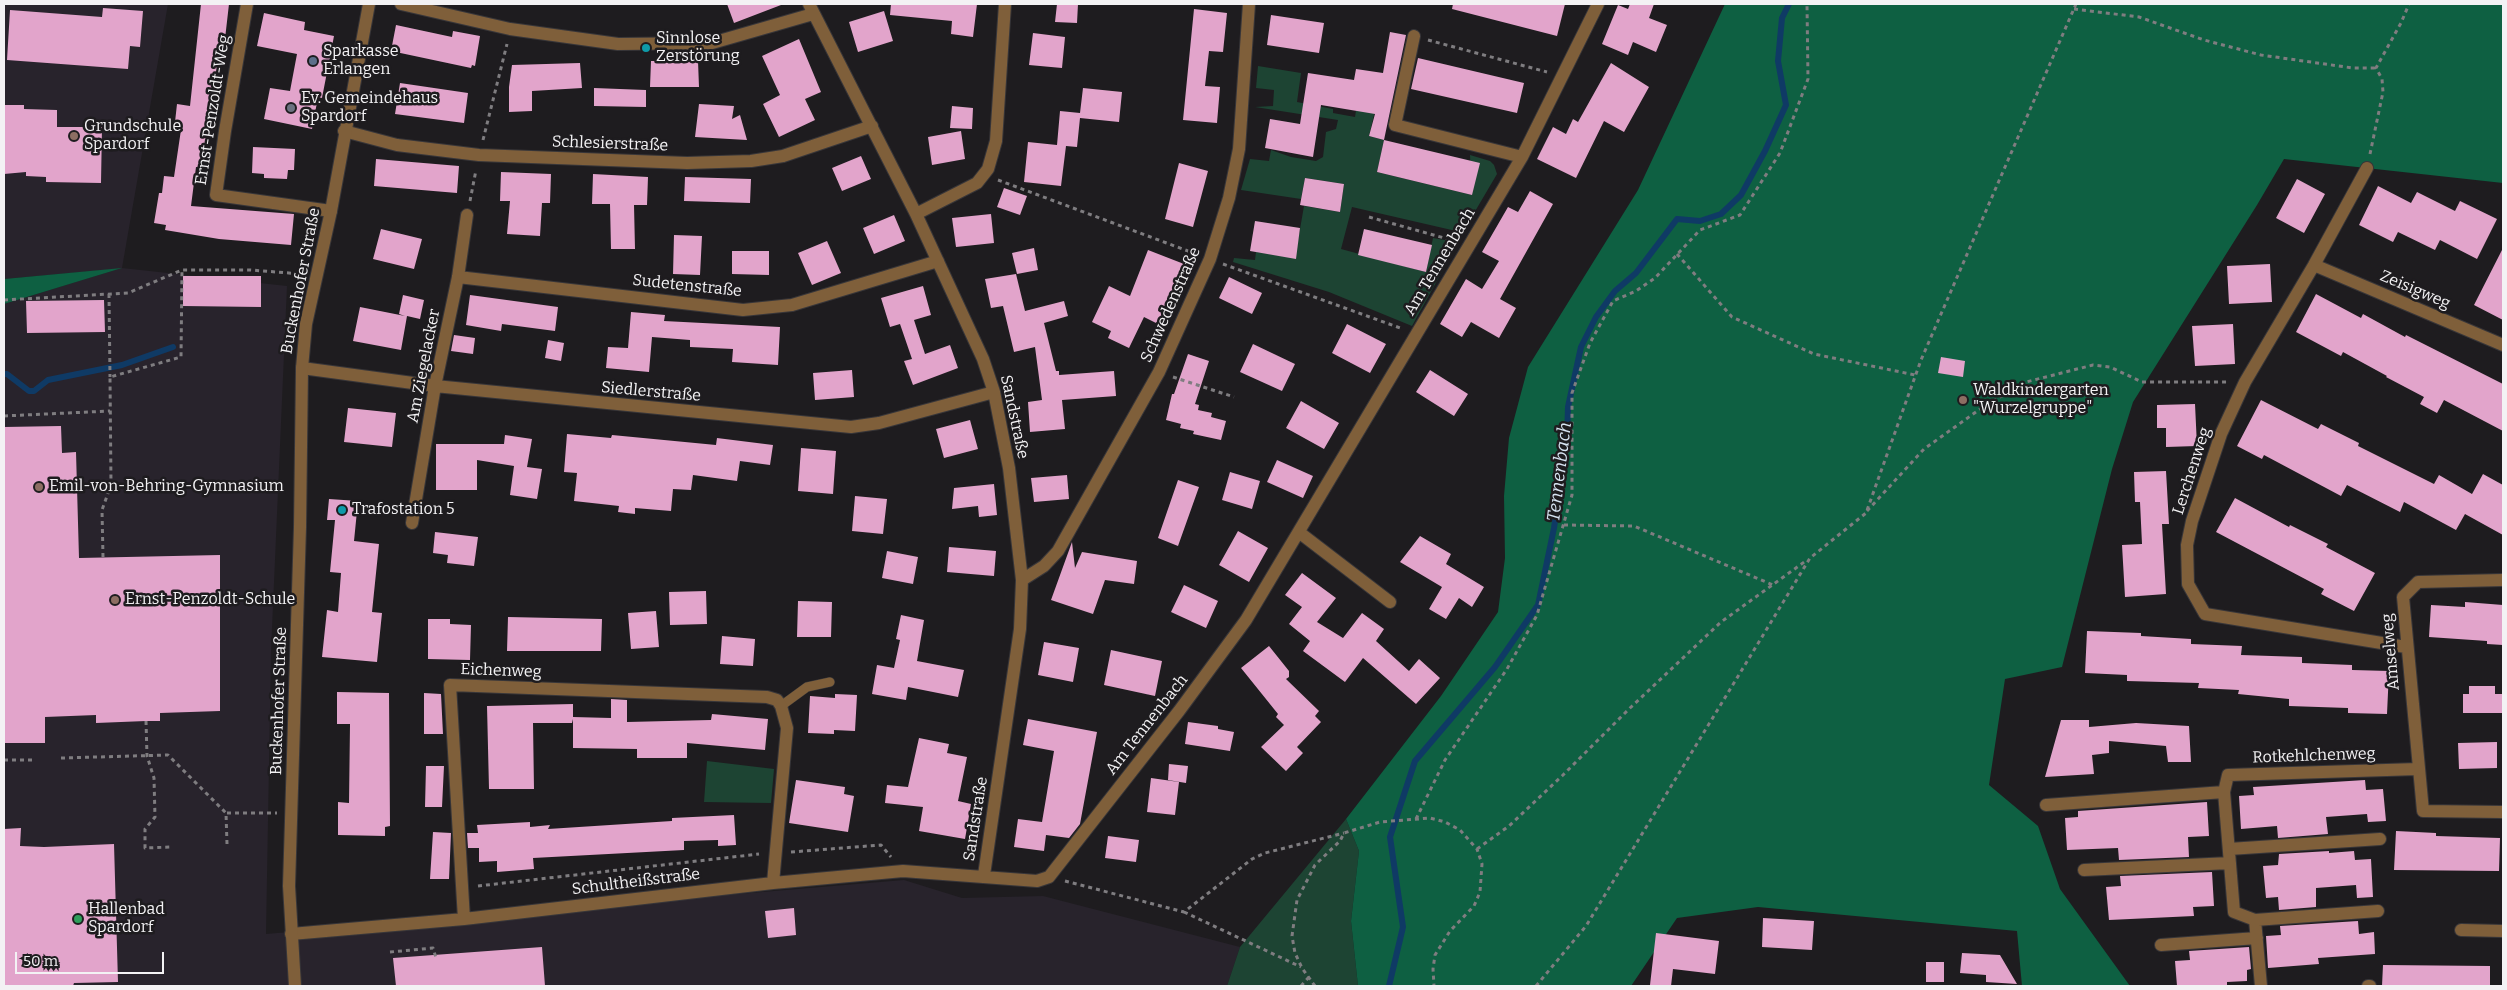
<!DOCTYPE html>
<html>
<head>
<meta charset="utf-8">
<style>
  body { margin:0 }
  #map { position:relative; width:2507px; height:990px; overflow:hidden; background:#1e1c1f; font-family:Bitter,serif }
  canvas { display:block }
  .frame { position:absolute; inset:0; border:5px solid #f3f2f4; pointer-events:none }
  .scale { position:absolute; left:15px; top:952px; width:149px; height:22px; box-sizing:border-box; border:2px solid #f3f2f4; border-top:0; padding-left:6px; font-size:15px; line-height:18px; white-space:nowrap; color:#f3f2f4; -webkit-text-stroke:4px #1e1c1f; paint-order:stroke }
</style>
</head>
<body>
<div id="map">
<canvas width="2507" height="990"></canvas>
<div class="frame"></div>
<div class="scale">50 m</div>
</div>
<script>
const ctx = document.querySelector('canvas').getContext('2d');
ctx.lineJoin = 'round';
function fillPath(path, color) {
  ctx.fillStyle = color;
  ctx.fill(path, 'evenodd');
}
function poly(rows) {
  const path = new Path2D();
  for (const r of rows) {
    path.moveTo(r[0], r[1]);
    for (let i = 2; i < r.length; i += 2) path.lineTo(r[i], r[i + 1]);
  }
  return path;
}
function strokePath(path, color, width, dash) {
  ctx.strokeStyle = color;
  ctx.lineWidth = width;
  ctx.lineCap = dash ? 'butt' : 'round';
  ctx.setLineDash(dash || []);
  ctx.stroke(path);
}
function drawText(font, color, halo, rows, align = 'center') {
  ctx.font = font + ' Bitter,serif';
  ctx.lineWidth = 5;
  ctx.setLineDash([]);
  ctx.textBaseline = 'middle';
  ctx.strokeStyle = halo;
  ctx.fillStyle = color;
  for (const [text, x, y, turn = 0] of rows) {
    ctx.save();
    ctx.translate(x, y);
    ctx.rotate((+turn || 0) * Math.PI / 180);
    ctx.textAlign = isNaN(turn) ? turn : align;
    if (halo) ctx.strokeText(text, 0, 0);
    ctx.fillText(text, 0, 0);
    ctx.restore();
  }
}
fillPath(poly([
  [4,4,168,4,122,268,287,286,271,651,266,934,904,880,962,898,1043,896,1240,947,1227,986,4,986,4,304,118,269,4,279]
]), '#28232c');
fillPath(poly([
  [1258,66,1301,73,1297,102,1333,109,1333,113,1355,117,1359,91,1380,89,1369,136,1384,140,1377,172,1472,195,1470,155,1490,161,1494,165,1497,174,1467,225,1458,223,1456,231,1352,207,1341,249,1426,272,1433,238,1450,241,1453,245,1454,250,1412,326,1329,292,1233,262,1234,258,1255,260,1256,252,1295,258,1304,206,1340,212,1344,184,1305,178,1301,199,1241,190,1250,159,1269,161,1271,150,1291,157,1316,161,1323,157,1326,132,1336,129,1338,120,1255,107,1273,106,1274,90,1256,88],
  [707,761,774,769,771,803,704,802],
  [1346,819,1359,851,1351,921,1358,986,1227,986,1240,947]
]), '#1d4433');
fillPath(poly([
  [1725,4,2503,4,2503,183,2284,159,2257,205,2133,402,2112,469,2062,667,2005,679,1989,785,2038,826,2060,889,2130,986,2022,986,2017,931,1758,907,1677,918,1631,986,1358,986,1351,921,1359,851,1346,819,1441,696,1498,612,1505,558,1504,496,1509,438,1528,367,1638,190],
  [122,268,4,304,4,279]
]), '#0e6042');
strokePath(poly([
  [4,374,7,374,29,391,34,391,48,380,122,365,173,347],
  [1389,986,1403,927,1390,837,1415,761,1495,667,1538,605,1554,528,1567,439,1568,407,1581,347,1596,317,1615,291,1636,273,1677,219,1700,221,1721,214,1741,195,1765,151,1786,105,1778,61,1782,18,1789,4]
]), '#0f3a65', 6);
fillPath(poly([
  [201,4,229,4,222,65,220,74,217,74,205,168,196,167,191,206,294,214,291,245,219,239,165,230,166,225,154,223,159,193,162,193,164,176,174,177,182,123,175,122,177,104,190,106],
  [727,4,781,4,781,5,734,23],
  [891,4,977,4,973,37,951,34,952,21,890,15],
  [1057,4,1078,4,1077,23,1055,22],
  [1453,4,1565,4,1557,36,1452,9],
  [1630,4,1654,4,1649,18,1667,25,1656,52,1633,42,1628,55,1602,44,1618,5,1628,9],
  [103,8,143,11,140,47,130,46,128,69,7,60,10,10,102,17],
  [1194,9,1227,13,1223,52,1209,51,1205,86,1220,87,1217,123,1183,120],
  [884,11,893,41,858,52,849,22],
  [264,13,305,22,304,30,334,36,322,98,318,97,312,129,264,119,270,88,290,91,297,54,257,46],
  [1271,15,1324,23,1319,53,1267,45],
  [396,25,452,37,453,31,480,36,475,66,472,65,471,68,391,51],
  [1390,32,1406,35,1384,140,1369,136,1375,114,1321,105,1313,157,1265,148,1270,119,1300,124,1308,73,1354,80,1356,69,1383,73],
  [1033,33,1065,37,1062,68,1029,65],
  [799,39,821,92,805,99,815,120,779,137,763,104,780,95,762,56],
  [1418,58,1524,83,1517,113,1411,89],
  [651,61,698,61,699,87,650,87],
  [580,63,582,88,532,91,532,111,509,112,509,87,512,65],
  [1611,63,1649,87,1624,132,1604,121,1576,178,1537,159,1553,127,1566,134,1573,119,1578,122],
  [400,83,468,93,464,123,395,114],
  [594,88,646,90,646,107,594,106],
  [1083,88,1122,92,1119,122,1080,118,1077,147,1066,146,1061,186,1024,182,1028,142,1057,145,1060,111,1080,113],
  [699,104,734,106,732,119,740,115,747,140,695,137],
  [4,105,24,105,24,109,57,110,57,127,102,127,101,183,46,182,46,177,26,176,26,172,4,174],
  [952,106,973,108,972,129,950,128],
  [961,131,965,159,932,165,928,137],
  [1384,140,1480,163,1472,195,1377,172],
  [253,147,295,149,294,170,288,170,287,179,264,178,264,174,252,173],
  [861,156,871,179,842,191,832,168],
  [376,159,459,166,457,193,374,186],
  [1179,163,1208,171,1193,227,1165,219],
  [501,172,551,174,550,203,542,203,540,236,507,234,510,201,500,201],
  [593,174,648,177,647,205,634,205,635,249,611,249,610,204,592,204],
  [685,177,751,179,750,203,684,201],
  [1305,178,1344,184,1340,212,1300,205],
  [2297,179,2325,194,2304,233,2276,218],
  [2378,186,2411,203,2417,192,2455,211,2460,201,2497,219,2477,259,2440,240,2435,250,2398,232,2393,242,2359,225],
  [1004,188,1027,196,1020,215,997,207],
  [1530,191,1553,204,1500,299,1516,308,1499,338,1471,322,1462,337,1440,324,1466,279,1482,289,1499,261,1482,252,1508,207,1518,212],
  [991,214,994,243,956,247,952,218],
  [894,215,905,241,874,254,863,228],
  [1255,221,1300,228,1296,259,1250,251],
  [381,229,422,239,414,269,373,259],
  [1364,229,1432,245,1426,272,1358,255],
  [674,235,702,236,700,275,673,274],
  [827,241,841,273,812,285,798,253],
  [1034,248,1038,270,1017,274,1012,253],
  [2503,248,2503,320,2474,305],
  [1148,250,1184,264,1167,307,1172,310,1164,327,1144,317,1129,348,1108,338,1111,331,1092,322,1109,286,1130,296],
  [732,251,769,251,769,275,732,274],
  [2270,264,2272,302,2229,304,2227,266],
  [1016,274,1025,311,1064,301,1068,316,1044,323,1056,371,1059,371,1059,375,1114,371,1116,396,1062,400,1065,429,1030,432,1028,402,1042,400,1035,347,1014,352,1003,306,991,308,985,279],
  [183,276,261,276,261,307,183,306],
  [1229,277,1262,293,1252,314,1219,298],
  [923,286,931,315,914,320,925,354,950,345,958,368,913,385,904,361,912,359,900,324,890,327,881,298],
  [2316,294,2361,318,2363,314,2405,337,2406,335,2503,384,2503,431,2444,400,2437,413,2420,404,2424,397,2386,377,2387,376,2343,352,2341,356,2296,332],
  [403,295,424,300,420,319,407,316,401,350,353,341,360,307,405,316,399,314],
  [470,295,558,307,555,331,502,324,501,331,466,325],
  [104,300,105,332,27,333,26,301],
  [631,312,665,315,664,321,780,327,778,365,732,362,733,349,690,347,690,340,652,337,649,372,606,368,608,347,628,348],
  [1347,324,1386,344,1370,373,1332,353],
  [2233,324,2235,364,2195,366,2192,326],
  [454,335,475,338,473,354,451,351],
  [548,340,564,343,561,361,545,358],
  [1253,344,1295,364,1282,391,1240,372],
  [1188,354,1209,361,1195,404,1199,405,1198,410,1212,413,1211,417,1226,421,1221,440,1193,434,1194,431,1180,428,1181,424,1166,420,1172,394,1174,394],
  [1941,357,1965,361,1963,377,1938,373],
  [852,370,854,397,815,400,813,373],
  [1430,370,1468,394,1454,416,1416,392],
  [2261,400,2318,429,2321,424,2359,443,2358,446,2434,484,2439,475,2472,494,2483,474,2503,485,2503,535,2465,514,2456,530,2404,502,2400,512,2347,485,2341,496,2264,455,2262,459,2237,446],
  [1301,401,1339,423,1324,449,1286,428],
  [2195,404,2197,446,2166,447,2166,428,2157,428,2157,405],
  [348,408,396,413,392,447,344,442],
  [970,420,978,449,944,458,936,429],
  [61,426,62,453,76,452,79,558,220,555,220,711,160,713,160,721,146,721,96,723,96,715,45,717,45,743,4,743,4,427],
  [567,434,611,438,612,435,716,445,717,438,773,445,770,465,740,461,737,481,693,475,691,490,673,489,671,511,635,508,635,514,618,512,619,506,574,501,577,473,564,472],
  [505,435,532,439,527,467,542,469,537,499,510,495,514,466,477,460,477,490,436,490,436,444,504,444],
  [801,448,836,451,833,494,798,491],
  [1277,460,1313,476,1303,498,1267,482],
  [2166,471,2169,524,2162,524,2166,594,2125,597,2122,545,2142,544,2140,502,2135,502,2134,472],
  [1230,472,1260,481,1252,509,1222,500],
  [1067,475,1069,499,1034,502,1031,478],
  [1178,480,1199,487,1178,546,1158,538],
  [994,484,997,515,979,517,978,506,952,509,954,488],
  [855,496,887,499,883,534,852,531],
  [2235,498,2289,527,2290,525,2328,544,2326,547,2375,573,2354,611,2321,594,2324,589,2216,532],
  [329,499,358,501,354,541,379,544,372,612,382,613,377,662,322,657,327,610,338,612,341,573,330,572,335,520,327,520],
  [1238,531,1268,548,1249,582,1219,565],
  [435,532,478,537,474,566,447,563,448,555,433,553],
  [1420,536,1451,554,1446,564,1484,587,1472,607,1459,598,1446,619,1429,609,1442,587,1400,562],
  [1072,542,1075,568,1082,552,1137,561,1134,584,1105,580,1093,614,1051,600],
  [949,547,996,551,994,576,947,572],
  [887,551,918,557,913,584,882,578],
  [1302,573,1336,598,1317,622,1343,638,1362,613,1384,629,1376,641,1409,671,1419,659,1440,678,1416,704,1363,658,1345,682,1303,651,1310,641,1289,624,1302,607,1285,595],
  [1184,585,1218,601,1206,628,1171,612],
  [706,591,707,624,670,625,669,592],
  [798,601,832,602,831,637,797,637],
  [2465,602,2503,605,2503,645,2487,644,2487,641,2429,637,2431,605,2465,607],
  [656,611,659,647,631,649,628,613],
  [901,615,924,620,917,661,964,670,958,697,908,687,906,700,872,694,877,665,894,668,900,640,896,639],
  [508,617,602,619,601,651,507,651],
  [428,619,450,619,450,624,471,625,470,660,428,659],
  [2087,631,2141,633,2141,636,2191,639,2191,644,2242,646,2241,655,2302,657,2302,663,2352,665,2352,670,2389,671,2387,714,2348,713,2348,708,2289,706,2289,699,2238,694,2239,690,2198,688,2199,683,2127,681,2127,675,2085,673],
  [722,636,755,639,753,666,720,664],
  [1044,642,1079,648,1073,682,1038,675],
  [1269,646,1289,671,1289,677,1286,679,1319,711,1315,716,1321,722,1297,747,1303,753,1286,771,1261,747,1284,725,1276,717,1278,714,1241,668],
  [1111,650,1162,661,1155,696,1104,685],
  [2469,686,2495,686,2495,694,2503,694,2503,713,2463,713,2463,694,2469,694],
  [337,692,389,693,390,826,385,827,385,836,338,835,338,802,349,803,350,724,337,724],
  [424,693,441,694,443,734,424,734],
  [835,694,857,695,855,731,834,730,834,734,808,733,810,696,835,698],
  [611,699,627,700,627,722,711,720,712,714,768,719,765,750,687,743,687,758,637,758,637,749,573,748,573,719,572,723,533,723,534,789,489,789,487,706,573,704,573,717,611,718],
  [1028,719,1097,732,1080,824,1069,838,1046,835,1044,851,1014,847,1018,819,1042,822,1054,751,1023,745],
  [2061,720,2089,720,2089,727,2136,723,2189,726,2191,762,2168,762,2166,746,2109,741,2109,753,2092,755,2094,774,2045,777],
  [1188,722,1218,726,1218,729,1234,732,1230,751,1185,744],
  [919,738,949,744,947,753,967,757,958,801,971,804,965,839,919,831,923,807,885,803,887,785,908,787],
  [2497,742,2497,768,2459,769,2458,743],
  [1169,764,1188,766,1186,783,1168,780],
  [426,766,444,766,442,807,425,807],
  [1151,778,1179,782,1175,815,1147,812],
  [796,780,845,787,844,794,854,796,848,832,789,823],
  [2365,780,2366,790,2383,789,2386,821,2368,822,2367,814,2326,817,2328,834,2278,838,2277,826,2241,829,2239,796,2254,795,2253,787],
  [2207,802,2209,836,2188,837,2189,857,2119,860,2118,848,2067,850,2065,818,2078,817,2078,811],
  [734,815,736,845,718,846,718,840,684,841,684,850,533,858,534,869,497,872,497,861,479,862,479,848,468,848,467,833,478,833,477,825,530,822,530,827,550,825,548,829,672,821,672,818],
  [21,828,20,846,44,847,114,844,118,982,74,983,73,986,4,986,4,829],
  [2396,831,2436,833,2436,836,2500,838,2499,871,2394,870],
  [433,832,451,833,449,879,430,879],
  [1108,836,1139,840,1136,862,1105,858],
  [2329,851,2329,853,2354,851,2355,860,2371,859,2373,897,2357,898,2356,885,2316,888,2316,907,2279,910,2278,897,2266,898,2263,866,2278,865,2279,854],
  [2212,872,2214,906,2193,907,2194,916,2109,920,2106,887,2121,886,2120,876],
  [794,908,796,935,768,938,765,911],
  [1763,918,1814,921,1812,950,1762,947],
  [2358,921,2359,934,2374,932,2375,954,2318,958,2319,964,2268,968,2266,936,2281,935,2280,926],
  [1656,933,1719,941,1715,974,1673,969,1671,986,1650,985],
  [542,947,545,986,396,986,393,958],
  [2249,947,2251,969,2247,970,2247,981,2227,982,2227,986,2177,986,2175,961,2190,960,2189,951],
  [1962,953,2000,955,2017,984,1986,982,1986,975,1960,973],
  [1926,962,1944,962,1944,982,1926,982],
  [2383,965,2490,966,2490,986,2382,986]
]), '#e2a4cb');
const service = poly([
  [781,706,807,687,830,682]
]);
const minor = poly([
  [247,4,225,131,216,195,331,211],
  [401,4,510,29,618,44,712,43,813,14],
  [809,4,916,214,983,359,994,392,1009,468,1022,580,1020,629,984,875],
  [1414,36,1395,125,1522,157],
  [344,131,397,145,479,155,687,163,751,161,783,156,872,126],
  [2367,168,2314,265,2245,382,2221,434,2192,521,2187,545,2188,584,2205,614,2406,647],
  [916,214,977,183,988,169,996,141,1005,4],
  [2314,265,2503,345],
  [458,277,743,310,792,305,938,261],
  [302,368,435,386,851,427,879,423,994,392],
  [412,523,435,386,458,277,467,215],
  [1300,533,1390,602],
  [1022,580,1044,566,1058,551,1159,372,1210,259,1229,198,1239,149,1249,4],
  [2503,580,2418,582,2403,597,2423,811,2503,812],
  [2224,792,2234,912,2255,920,2261,986],
  [2046,805,2224,792,2228,775,2418,769],
  [2229,849,2380,839],
  [2084,870,2230,863],
  [464,919,450,685,767,697,777,700,781,706,787,728,773,883],
  [2255,920,2378,911],
  [2461,930,2503,931],
  [291,934,464,919,773,883,903,871,1037,881,1049,877,1179,711,1246,620,1522,157,1598,4],
  [2161,945,2257,938],
  [2368,986,2370,986]
]);
const tertiary = poly([
  [295,986,289,886,300,527,302,368,306,324,331,211,369,4]
]);
strokePath(service, '#383639', 10);
strokePath(minor, '#383639', 14);
strokePath(tertiary, '#383639', 14);
strokePath(poly([
  [2074,9,2139,17,2204,40,2261,55,2353,68,2376,68],
  [1428,40,1547,72],
  [483,140,507,44],
  [2370,154,2383,92,2382,79,2376,68,2401,23,2409,4],
  [998,180,1196,254],
  [470,201,476,170],
  [1369,217,1455,241],
  [1677,254,1732,317,1814,354,1915,375],
  [1223,264,1403,329],
  [109,294,110,377],
  [4,300,128,293,182,270,251,270,302,274],
  [1173,377,1234,397],
  [4,416,110,411],
  [1867,511,1924,449,1983,407,2026,382,2093,365,2110,367,2142,382,2227,382],
  [1564,525,1634,526,1773,585],
  [103,557,102,510,111,485,110,377,181,357,182,270],
  [146,721,147,756,154,778,155,817,145,829,145,848,171,847],
  [61,758,168,755,226,813],
  [4,760,34,760],
  [1416,819,1445,760,1507,669,1537,615,1572,495,1572,393,1590,343,1613,301,1636,291,1655,278,1700,230,1740,215,1780,153,1808,79,1807,4],
  [227,844,226,813,277,813],
  [1477,849,1509,826,1563,775,1630,708,1721,622,1807,560],
  [791,852,881,845,891,857],
  [1065,881,1184,912,1252,859,1265,853,1344,833],
  [478,886,759,854],
  [1184,912,1301,967],
  [390,952,433,948,436,958],
  [1301,986,1309,977],
  [1315,986,1302,968,1295,953,1292,936,1297,900,1315,865,1340,841,1344,833,1380,822,1430,818,1445,822,1460,830,1477,849,1482,864,1480,892,1474,906,1450,931,1435,955,1433,969,1434,986],
  [1536,986,1586,926,1810,558,1866,513,1921,360,2076,4]
]), '#7f7d80', 3, [4, 4]);
strokePath(service, '#7f5f3a', 9);
strokePath(minor, '#7f5f3a', 12);
strokePath(tertiary, '#7f5f3a', 12);
for (const [x, y, r, color] of [
  [646,48,5,"#0f9aa8"],
  [313,61,5,"#5c6f8a"],
  [291,108,5,"#6b7280"],
  [74,136,5,"#8d6e63"],
  [1963,400,5,"#8d6e63"],
  [39,487,5,"#8d6e63"],
  [342,510,5,"#0f9aa8"],
  [115,600,5,"#8d6e63"],
  [78,919,5,"#2e9e5b"]
]) {
  const dot = new Path2D();
  dot.arc(x, y, r, 0, 2 * Math.PI);
  ctx.fillStyle = color;
  ctx.fill(dot);
  strokePath(dot, '#1e1c1f', 2);
}
drawText('16px', '#f3f2f4', '#1e1c1f', [
  ["Sinnlose",656,39],
  ["Zerstörung",656,57],
  ["Sparkasse",323,52],
  ["Erlangen",323,70],
  ["Ev. Gemeindehaus",301,99],
  ["Spardorf",301,117],
  ["Grundschule",84,127],
  ["Spardorf",84,145],
  ["Waldkindergarten",1973,391],
  ["\"Wurzelgruppe\"",1973,409],
  ["Emil-von-Behring-Gymnasium",49,487],
  ["Trafostation 5",352,510],
  ["Ernst-Penzoldt-Schule",125,600],
  ["Hallenbad",88,910],
  ["Spardorf",88,928]
], 'left');
drawText('16px', '#f3f2f4', '#1e1c1f', [
  ["Ernst-Penzoldt-Weg",213,110,-81],
  ["Schlesierstraße",610,144,2],
  ["Am Tennenbach",1440,262,-59],
  ["Buckenhofer Straße",301,281,-79],
  ["Sudetenstraße",687,286,6],
  ["Zeisigweg",2415,290,23],
  ["Schwedenstraße",1171,305,-66],
  ["Am Ziegelacker",424,366,-79],
  ["Siedlerstraße",651,392,5],
  ["Sandstraße",1014,417,78],
  ["Lerchenweg",2192,471,-72],
  ["Amselweg",2391,652,-95],
  ["Eichenweg",501,671,2],
  ["Buckenhofer Straße",279,701,-88],
  ["Am Tennenbach",1147,725,-52],
  ["Rotkehlchenweg",2314,756,-2],
  ["Sandstraße",976,819,-81],
  ["Schultheißstraße",636,882,-7]
]);
drawText('italic 18px', '#d7e4f2', '#1e1c1f', [
  ["Tennenbach",1560,472,-83]
]);
</script>
</body>
</html>
